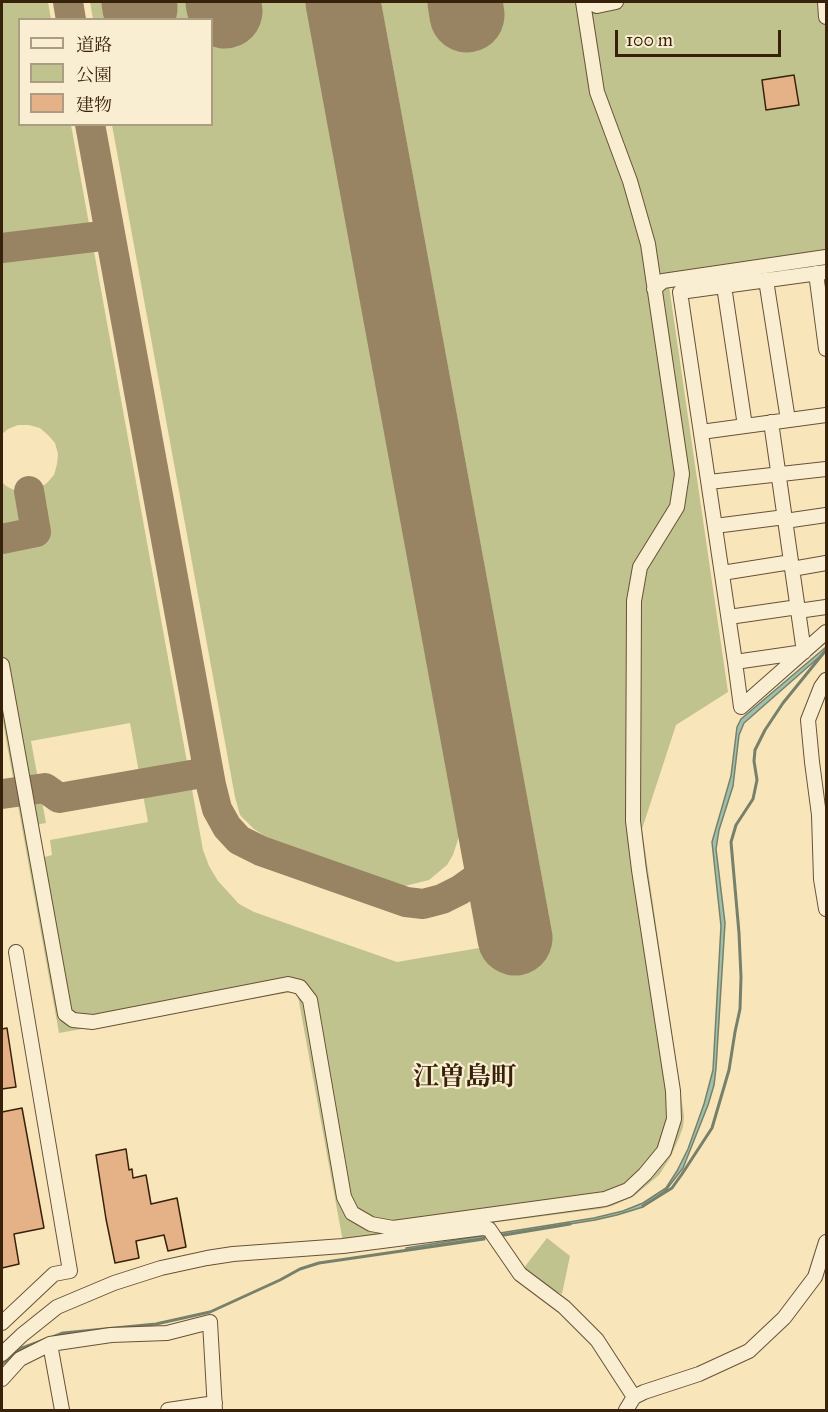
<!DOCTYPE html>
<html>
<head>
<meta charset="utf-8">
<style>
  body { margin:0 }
  #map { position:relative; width:828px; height:1412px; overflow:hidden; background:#f8e5ba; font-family:"IM FELL Great Primer","Noto Serif JP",serif }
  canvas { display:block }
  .frame { position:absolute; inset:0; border:3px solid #38210b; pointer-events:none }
  .legend { position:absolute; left:18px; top:18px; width:195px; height:108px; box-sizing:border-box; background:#faeed2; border:2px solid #ac9c82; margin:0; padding:8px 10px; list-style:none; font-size:18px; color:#38210b }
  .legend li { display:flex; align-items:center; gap:12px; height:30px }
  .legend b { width:30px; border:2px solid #ac9c82 }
  .scale { position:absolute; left:615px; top:30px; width:166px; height:27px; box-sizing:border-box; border:3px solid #38210b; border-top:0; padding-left:8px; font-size:18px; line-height:21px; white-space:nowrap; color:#38210b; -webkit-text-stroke:4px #faeed2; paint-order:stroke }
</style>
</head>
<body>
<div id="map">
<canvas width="828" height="1412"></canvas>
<div class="frame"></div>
<ul class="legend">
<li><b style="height:8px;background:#faeed2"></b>道路</li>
<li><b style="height:16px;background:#c0c38d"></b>公園</li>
<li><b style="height:16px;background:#e5b187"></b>建物</li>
</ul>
<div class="scale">100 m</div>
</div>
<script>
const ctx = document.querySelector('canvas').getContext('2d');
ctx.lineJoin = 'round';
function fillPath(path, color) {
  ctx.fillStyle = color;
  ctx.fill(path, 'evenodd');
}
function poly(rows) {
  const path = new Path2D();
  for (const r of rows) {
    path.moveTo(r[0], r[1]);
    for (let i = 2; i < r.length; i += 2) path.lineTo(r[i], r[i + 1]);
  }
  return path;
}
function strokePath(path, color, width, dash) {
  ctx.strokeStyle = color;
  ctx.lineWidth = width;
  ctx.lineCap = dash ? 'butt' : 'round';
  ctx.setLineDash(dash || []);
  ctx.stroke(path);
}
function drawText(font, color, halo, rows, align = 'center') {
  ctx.font = font + ' "IM FELL Great Primer","Noto Serif JP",serif';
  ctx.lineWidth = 4.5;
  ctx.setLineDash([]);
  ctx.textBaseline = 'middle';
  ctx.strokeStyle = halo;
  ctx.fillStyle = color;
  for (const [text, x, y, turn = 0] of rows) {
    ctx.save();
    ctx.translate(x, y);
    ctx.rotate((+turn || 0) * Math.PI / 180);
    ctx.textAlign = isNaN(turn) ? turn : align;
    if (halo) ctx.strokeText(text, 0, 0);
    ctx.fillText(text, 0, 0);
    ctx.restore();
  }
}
fillPath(poly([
  [2,2,48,2,51,19,20,20,20,124,71,125,203,850,209,866,218,881,229,893,239,904,254,912,397,962,479,948,552,933,381,2,826,2,826,262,669,286,728,692,676,725,642,829,684,1116,683,1127,679,1138,670,1158,659,1175,634,1196,612,1206,599,1209,343,1242,297,991,59,1033,2,717,2,482,6,486,16,491,27,492,38,489,47,483,54,475,57,464,58,454,55,443,48,435,40,428,29,425,18,425,8,429,2,434],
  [130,723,148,822,50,840,52,855,41,858,35,825,46,823,31,741],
  [90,2,306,2,459,836,453,855,447,865,429,880,405,886,389,883,269,839,254,829,240,815,235,797,112,125,212,124,212,20,93,19],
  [547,1238,570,1256,562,1294,538,1284,523,1269]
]), '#c0c38d');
const water = poly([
  [826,647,826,651,744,723,739,735,733,786,719,830,716,849,725,923,716,1068,714,1085,708,1105,683,1168,666,1190,643,1207,617,1215,595,1220,406,1250,406,1248,594,1218,623,1211,643,1203,666,1188,677,1171,688,1149,704,1104,713,1070,721,926,712,842,731,776,737,727,741,719,754,708,826,647]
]);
fillPath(water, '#9fc0aa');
strokePath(water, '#76806a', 1.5);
strokePath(poly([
  [643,1206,672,1188,682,1174,712,1128,729,1070,735,1032,740,1009,741,977,739,933,731,842,736,825,753,799,757,780,754,761,755,750,765,730,783,703,826,650],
  [504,1235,570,1224],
  [50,1338,63,1333,156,1324,210,1312,280,1280,300,1269,319,1263,484,1239],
  [2,1364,22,1348,44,1340]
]), '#76806a', 3);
strokePath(poly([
  [68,2,71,20],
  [90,124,211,785,217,809,227,827,239,840,261,851,406,902,423,904,442,899,460,890,474,880,499,853],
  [2,248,110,235],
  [2,539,36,532,29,491],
  [2,794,45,788,59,798,208,772]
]), '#988362', 30);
strokePath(poly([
  [139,2,140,8],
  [223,2,225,11],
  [343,2,515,938],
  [465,2,467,15]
]), '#988362', 75);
const building = poly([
  [794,75,799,105,766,110,762,80,794,75],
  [7,1028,16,1087,2,1089,2,1029,7,1028],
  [22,1108,44,1228,14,1234,19,1264,2,1268,2,1112,22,1108],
  [126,1149,129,1170,132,1169,133,1178,146,1175,151,1204,177,1198,186,1247,168,1251,164,1235,136,1241,139,1258,115,1263,106,1219,96,1155,126,1149]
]);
fillPath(building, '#e5b187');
strokePath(building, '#38210b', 1.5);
const minor = poly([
  [589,2,597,6,616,2],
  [825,2,826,17],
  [826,272,680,292,735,662,741,707,826,632],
  [816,273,826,349],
  [766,280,788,420],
  [724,286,745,426],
  [654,289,663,281,826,257],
  [701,432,826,415],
  [709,482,826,469],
  [785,521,826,515],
  [715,526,785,517],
  [792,569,826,563],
  [722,573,791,562],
  [798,611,826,607],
  [729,617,798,607],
  [735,662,804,652,771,422],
  [2,665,65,1014,73,1020,93,1022,288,984,300,987,310,1000,344,1197,352,1213,371,1224,393,1228,605,1199,628,1190,645,1174,664,1151,674,1119,673,1091,639,870,633,821,634,601,640,567,677,507,682,474,648,244,630,181,597,92,583,2],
  [826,680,821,687,808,720,812,762,819,815,821,879,826,909],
  [2,1323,54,1274,70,1271,16,952],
  [50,1344,62,1410],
  [2,1354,22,1335,57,1307,114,1283,161,1268,207,1258,233,1254,343,1246,483,1228,489,1229,520,1274,564,1307,597,1340,634,1397],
  [2,1379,20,1359,50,1344,111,1335,167,1333,210,1322,215,1410],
  [168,1410,215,1403],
  [626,1410,634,1397,644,1392,699,1374,749,1351,784,1318,815,1277,826,1242]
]);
strokePath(minor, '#685237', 16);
strokePath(minor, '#faeed2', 14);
drawText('bold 26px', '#38210b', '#faeed2', [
  ["江曽島町",465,1079]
]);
</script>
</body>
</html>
